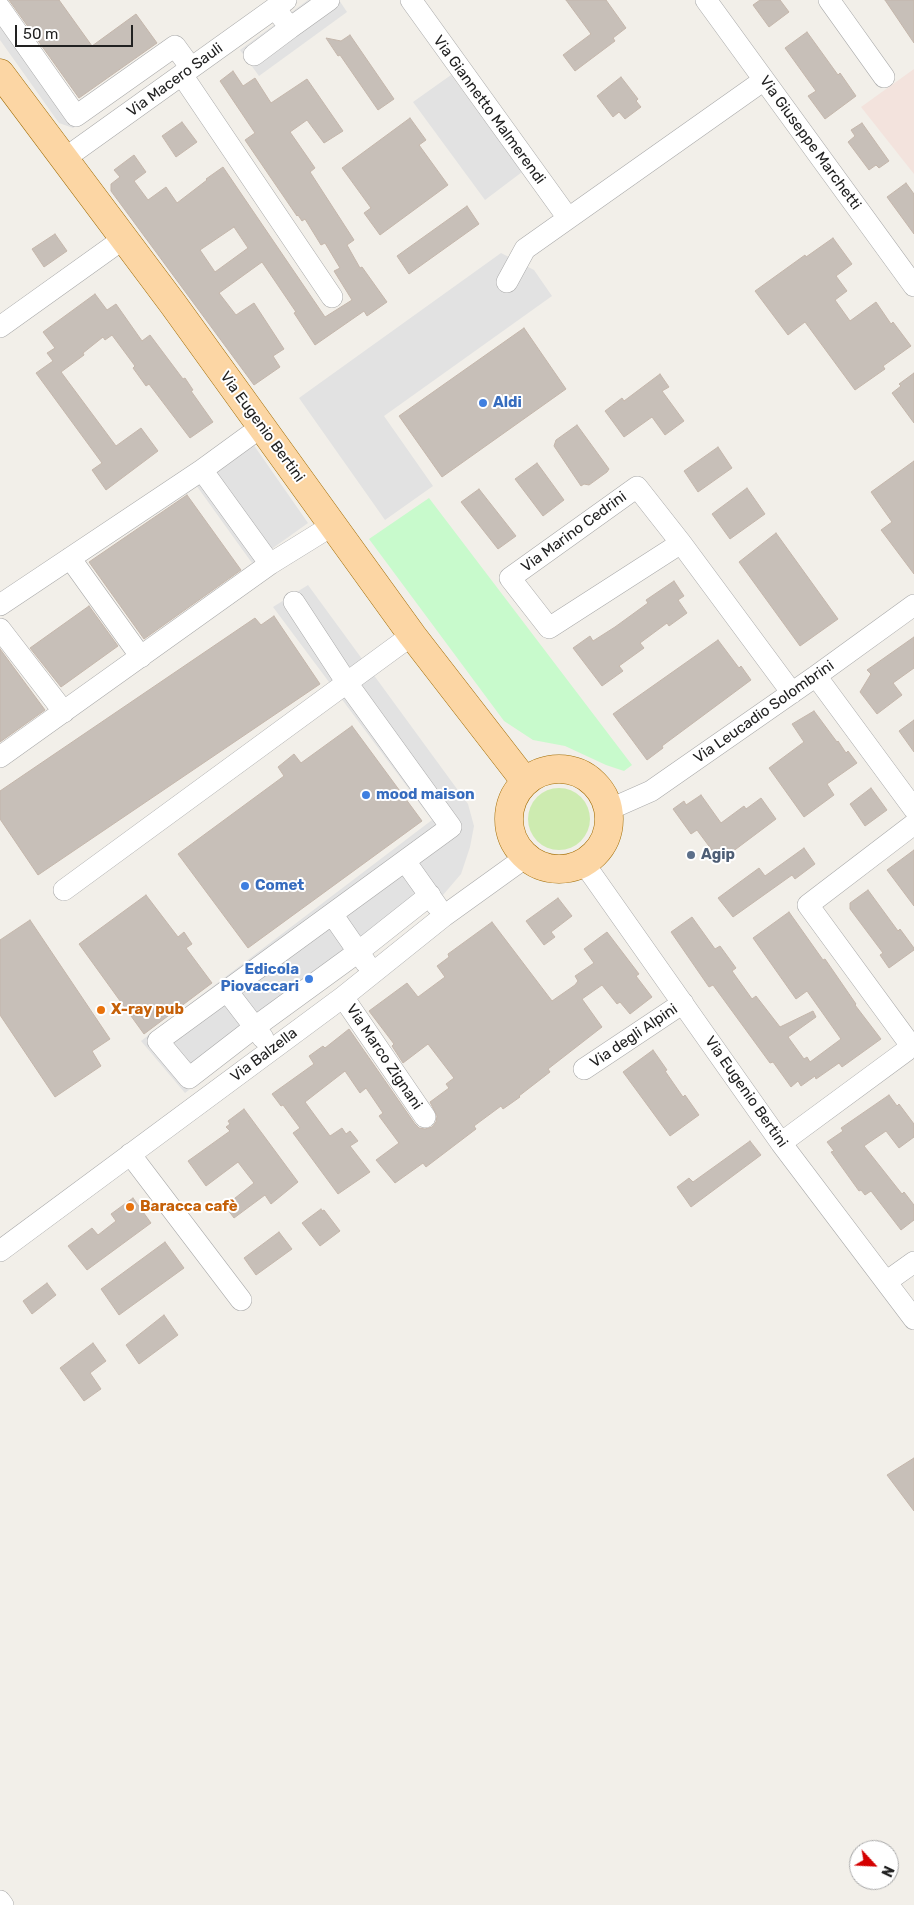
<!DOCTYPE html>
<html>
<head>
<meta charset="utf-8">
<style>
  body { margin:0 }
  #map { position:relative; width:914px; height:1905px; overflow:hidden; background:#f2efe9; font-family:Rubik,sans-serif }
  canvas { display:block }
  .north { position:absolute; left:849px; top:1840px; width:50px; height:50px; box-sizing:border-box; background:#fff; border:1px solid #a7a7a7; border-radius:50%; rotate:115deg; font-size:14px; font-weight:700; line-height:20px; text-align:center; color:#222 }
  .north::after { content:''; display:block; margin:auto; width:18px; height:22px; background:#d40000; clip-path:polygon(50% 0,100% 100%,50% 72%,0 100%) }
  .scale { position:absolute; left:15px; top:25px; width:118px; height:22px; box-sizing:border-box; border:2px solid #222; border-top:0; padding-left:6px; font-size:15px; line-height:18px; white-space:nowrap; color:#222; -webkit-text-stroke:4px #fff; paint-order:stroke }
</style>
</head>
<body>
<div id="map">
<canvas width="914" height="1905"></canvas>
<div class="north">N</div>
<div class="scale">50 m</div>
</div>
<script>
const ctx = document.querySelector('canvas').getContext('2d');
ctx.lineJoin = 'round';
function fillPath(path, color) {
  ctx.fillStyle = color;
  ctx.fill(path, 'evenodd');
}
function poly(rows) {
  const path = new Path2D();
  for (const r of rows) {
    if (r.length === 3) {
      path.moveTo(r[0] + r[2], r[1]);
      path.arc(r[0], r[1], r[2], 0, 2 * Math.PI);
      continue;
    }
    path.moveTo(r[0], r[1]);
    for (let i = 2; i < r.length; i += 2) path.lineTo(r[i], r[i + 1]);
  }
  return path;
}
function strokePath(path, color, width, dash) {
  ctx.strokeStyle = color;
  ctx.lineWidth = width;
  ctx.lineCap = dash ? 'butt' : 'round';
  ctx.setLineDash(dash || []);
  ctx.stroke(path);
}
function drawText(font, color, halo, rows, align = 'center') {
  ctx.font = font + ' Rubik,sans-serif';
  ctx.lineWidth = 4;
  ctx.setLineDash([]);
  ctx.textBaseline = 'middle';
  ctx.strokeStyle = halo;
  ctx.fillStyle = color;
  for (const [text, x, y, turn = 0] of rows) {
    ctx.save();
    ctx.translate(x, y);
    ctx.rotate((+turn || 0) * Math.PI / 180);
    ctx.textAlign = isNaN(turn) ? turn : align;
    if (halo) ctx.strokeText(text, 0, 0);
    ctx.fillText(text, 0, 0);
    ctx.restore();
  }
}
fillPath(poly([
  [914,69,914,174,861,107]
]), '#f3e3dd');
fillPath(poly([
  [559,819,31]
]), '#cdebb0');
fillPath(poly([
  [429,498,632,765,624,771,606,765,565,746,533,740,504,721,369,539]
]), '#c8facc');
fillPath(poly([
  [0,0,78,108,178,35,188,47,73,128,59,123,0,40],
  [308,0,339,0,347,12,259,76,240,50],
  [451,75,522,172,485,200,413,102],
  [501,253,534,270,552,296,384,416,433,486,385,520,299,398],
  [253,444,308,523,252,563,196,485],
  [308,585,468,804,474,826,470,847,461,874,443,895,185,1093,141,1041,432,820,273,607]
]), '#e2e2e2');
const building = poly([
  [9,0,59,0,92,46,136,14,157,43,79,98,9,0],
  [566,0,606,0,626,28,613,38,615,41,575,71,563,55,591,34,566,0],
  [760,0,780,0,789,12,769,27,753,5,760,0],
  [885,0,914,0,914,43,885,0],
  [807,32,838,75,840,73,856,96,825,119,808,96,816,91,785,48,807,32],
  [350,35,394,99,378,110,340,55,338,56,326,38,341,41,350,35],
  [233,71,243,86,255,78,271,103,307,79,343,131,324,143,307,120,290,132,315,168,310,172,354,240,347,245,360,268,362,267,387,302,367,316,364,311,315,345,294,313,296,312,262,262,219,293,236,315,254,303,284,349,273,356,280,367,254,385,111,191,111,184,120,177,114,170,134,155,146,172,134,181,148,200,166,187,177,203,207,180,206,179,223,167,325,317,352,300,334,271,340,268,325,243,321,245,305,219,302,221,298,215,297,216,245,140,255,133,220,81,233,71],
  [234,227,248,248,215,272,200,250,234,227],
  [621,77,638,99,636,101,641,107,625,119,619,112,613,117,597,96,621,77],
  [410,118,426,140,419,145,448,185,380,235,364,213,371,208,342,168,410,118],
  [182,122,197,142,176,157,162,136,182,122],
  [862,123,889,161,879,168,876,165,869,170,848,142,855,136,851,130,862,123],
  [906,183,914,194,914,234,887,197,906,183],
  [467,206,479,224,409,274,397,256,467,206],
  [55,234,67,251,44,267,32,249,55,234],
  [833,238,852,264,836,276,847,291,835,300,850,321,876,302,891,324,893,322,911,346,883,366,885,369,855,390,805,322,788,335,755,291,805,255,806,257,833,238],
  [95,294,107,310,116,304,142,341,150,335,183,379,185,378,193,390,191,391,213,422,190,438,149,384,146,386,133,368,135,366,112,335,105,340,103,337,83,353,84,355,61,372,116,446,141,428,158,451,106,490,92,470,102,463,36,373,53,361,47,353,55,348,43,332,95,294],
  [524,328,566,389,442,477,399,416,524,328],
  [914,373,914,423,892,393,901,386,899,384,914,373],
  [660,374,669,387,662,391,684,421,665,435,652,417,624,437,605,411,622,398,624,401,660,374],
  [577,425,609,469,607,472,589,485,584,484,581,486,554,446,556,440,577,425],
  [718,447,732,468,698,492,684,471,718,447],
  [914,461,914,574,881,530,892,522,871,492,914,461],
  [537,463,564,500,543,516,515,479,537,463],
  [747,488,765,514,730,539,712,514,747,488],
  [479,489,516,536,498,549,461,502,479,489],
  [187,495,241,570,144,639,89,562,187,495],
  [776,533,838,619,800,646,739,562,776,533],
  [674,581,684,596,678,600,687,613,669,626,667,623,640,643,644,648,619,666,623,671,602,686,573,648,590,636,593,641,615,627,648,603,646,600,674,581],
  [89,606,118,646,61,687,30,648,89,606],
  [274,616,320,684,38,875,0,819,0,791,255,618,261,625,274,616],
  [914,637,914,668,893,683,902,695,877,714,860,692,871,674,867,670,914,637],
  [718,640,739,668,741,666,751,680,662,746,663,748,647,760,613,714,718,640],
  [0,649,45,710,0,742,0,649],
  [814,711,837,742,838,741,846,753,848,751,857,763,827,784,834,795,804,817,769,768,804,742,792,724,814,711],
  [914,720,914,752,899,731,914,720],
  [352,726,422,821,248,948,178,854,284,776,278,767,294,754,301,763,352,726],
  [871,788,887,810,865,826,850,804,871,788],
  [701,795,721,823,744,806,746,809,761,798,776,819,720,861,697,830,691,834,673,809,684,801,686,805,701,795],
  [804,848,815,864,795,879,792,875,733,917,718,898,759,868,765,876,804,848],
  [914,850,914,906,887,870,914,850],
  [868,890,898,931,900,929,914,948,914,950,889,968,880,955,883,953,850,909,850,903,868,890],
  [146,895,178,937,184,932,192,944,186,948,212,983,144,1034,79,944,146,895],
  [558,898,572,916,551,932,555,937,544,945,526,921,558,898],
  [789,912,823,960,825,959,856,1004,855,1005,881,1039,842,1067,839,1063,816,1079,815,1076,801,1086,798,1081,791,1087,773,1062,770,1063,713,985,709,987,671,932,692,917,715,949,720,946,736,968,732,971,752,999,756,996,780,1027,813,1011,816,1017,788,1037,804,1059,807,1057,810,1062,841,1039,807,991,796,999,753,938,789,912],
  [30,920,110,1039,92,1051,101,1066,55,1097,0,1015,0,940,30,920],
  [492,922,552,1001,575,985,578,981,575,976,594,963,584,949,607,932,639,974,636,976,652,997,630,1014,620,1002,617,1004,602,985,582,999,602,1027,548,1069,550,1072,519,1096,520,1097,503,1109,501,1106,474,1126,476,1129,426,1167,423,1163,395,1183,376,1160,399,1143,379,1116,383,1113,366,1088,360,1093,345,1071,305,1102,330,1136,342,1128,346,1134,350,1131,358,1141,350,1146,370,1172,338,1194,293,1133,300,1128,283,1105,281,1106,272,1094,314,1064,309,1056,323,1046,325,1048,349,1029,415,1124,419,1128,425,1129,432,1127,436,1122,437,1116,430,1102,449,1088,446,1084,454,1078,428,1044,403,1063,392,1046,394,1044,369,1011,407,983,418,997,445,977,437,966,449,957,448,954,492,922],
  [653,1050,667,1070,665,1071,683,1097,685,1095,699,1115,670,1136,623,1072,653,1050],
  [889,1095,897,1106,899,1104,914,1124,914,1137,899,1148,886,1131,864,1146,902,1194,904,1192,914,1205,914,1220,901,1230,871,1191,865,1195,861,1190,859,1191,831,1152,834,1151,827,1142,843,1131,841,1128,889,1095],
  [244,1109,298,1182,271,1204,265,1195,234,1218,225,1206,254,1183,238,1162,206,1186,188,1161,230,1131,226,1127,230,1124,228,1121,244,1109],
  [750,1141,761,1155,691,1207,677,1187,689,1178,693,1182,750,1141],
  [133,1198,151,1223,87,1270,68,1246,92,1228,98,1235,116,1221,111,1214,133,1198],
  [321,1209,322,1211,324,1210,340,1231,320,1246,302,1223,321,1209],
  [279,1232,292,1249,256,1275,244,1258,279,1232],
  [165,1242,184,1268,119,1315,101,1289,165,1242],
  [47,1283,56,1295,32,1314,23,1301,47,1283],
  [164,1315,178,1335,139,1364,126,1345,164,1315],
  [93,1343,106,1361,90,1373,101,1389,84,1401,60,1368,93,1343],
  [914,1458,914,1511,887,1475,914,1458]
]);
fillPath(building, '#c7bfb8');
strokePath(building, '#c4b6ab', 1);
const minor = poly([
  [411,0,568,218],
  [706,0,914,286],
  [829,0,884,77],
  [0,8,76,116,175,46,191,68],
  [275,8,290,28,329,0],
  [254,55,290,28],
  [182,75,332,297],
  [64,159,286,0],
  [507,282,525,249,764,80],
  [0,327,123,239],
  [261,427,202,470,270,564,333,525],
  [681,543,549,628,510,578,637,487,681,543,792,693],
  [70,558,141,657],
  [294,602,347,683,451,827,158,1041,189,1078,255,1027,358,952,430,895],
  [0,605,202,470],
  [0,629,64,712],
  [816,676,914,809],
  [0,757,270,564],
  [608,810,651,791,816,676,914,605],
  [405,861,437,906],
  [583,862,781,1143,914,1319],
  [64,890,412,635],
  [332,914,366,963],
  [227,991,263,1038],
  [343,997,425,1117],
  [912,1047,808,905,914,824],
  [584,1069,683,1003],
  [781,1143,914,1045],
  [130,1154,241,1300],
  [0,1251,343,997,444,916,526,857],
  [886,1282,914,1262],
  [0,1901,3,1905]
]);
const major = poly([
  [0,73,173,304,412,635,525,781],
  [559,819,50]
]);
strokePath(minor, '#a9a9a9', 22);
strokePath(major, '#a06b00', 29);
strokePath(minor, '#fff', 21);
strokePath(major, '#fcd6a4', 28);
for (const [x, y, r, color] of [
  [483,403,5,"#3f7fe0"],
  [366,795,5,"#3f7fe0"],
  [691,855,5,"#5c6f8a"],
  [245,886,5,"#3f7fe0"],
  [309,979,5,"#3f7fe0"],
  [101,1010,5,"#e8710a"],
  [130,1207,5,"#e8710a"]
]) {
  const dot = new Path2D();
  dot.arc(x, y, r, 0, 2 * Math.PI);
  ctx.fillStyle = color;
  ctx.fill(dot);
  strokePath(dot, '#fff', 2);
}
drawText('15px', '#222', '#fff', [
  ["Via Macero Sauli",175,80,-36],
  ["Via Giannetto Malmerendi",489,110,54],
  ["Via Giuseppe Marchetti",810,143,54],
  ["Via Eugenio Bertini",262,427,54],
  ["Via Marino Cedrini",574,532,-36],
  ["Via Leucadio Solombrini",764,712,-35],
  ["Via degli Alpini",634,1036,-34],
  ["Via Balzella",264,1055,-37],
  ["Via Marco Zignani",384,1057,56],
  ["Via Eugenio Bertini",746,1092,55]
]);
drawText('bold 15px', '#366cbe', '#fff', [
  ["Aldi",493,403],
  ["mood maison",376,795],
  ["Comet",255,886],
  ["Edicola",299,970,"right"],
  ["Piovaccari",299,987,"right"]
], 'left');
drawText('bold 15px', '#4e5e75', '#fff', [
  ["Agip",701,855]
], 'left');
drawText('bold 15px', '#c56008', '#fff', [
  ["X-ray pub",111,1010],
  ["Baracca cafè",140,1207]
], 'left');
</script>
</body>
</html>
